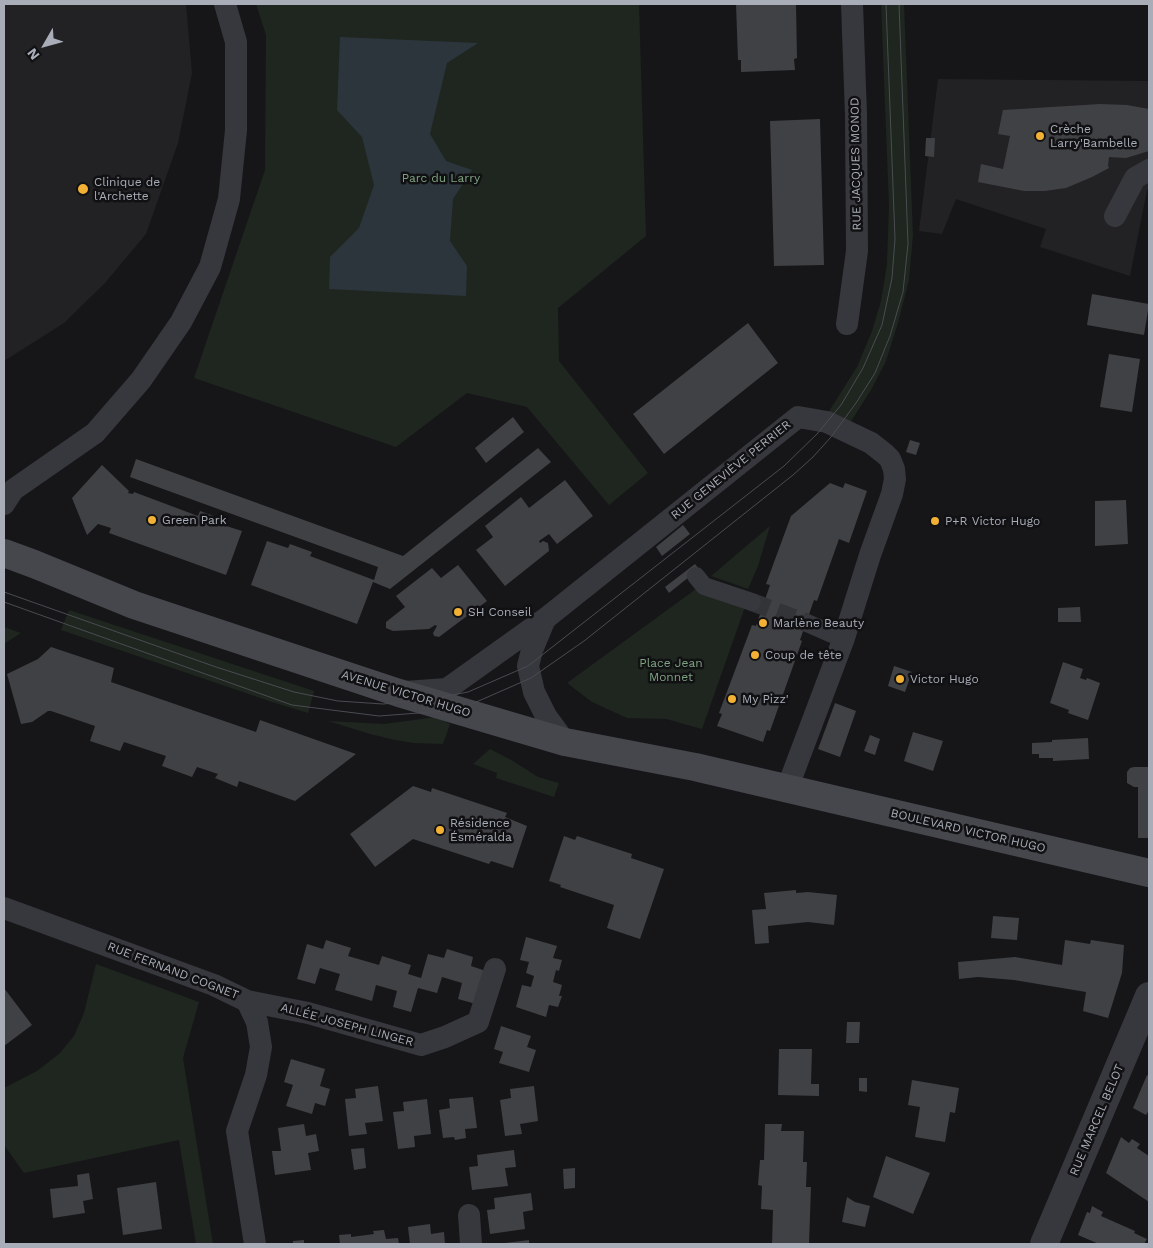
<!DOCTYPE html>
<html>
<head>
<meta charset="utf-8">
<style>
  body { margin:0 }
  #map { position:relative; width:1153px; height:1248px; overflow:hidden; background:#161618; font-family:"Work Sans",sans-serif }
  canvas { display:block }
  .frame { position:absolute; inset:0; border:5px solid #a8adb8; pointer-events:none }
  .north { position:absolute; left:20px; top:20px; width:50px; height:50px; -webkit-text-stroke:4px #111113; paint-order:stroke; rotate:232deg; font-size:14px; font-weight:700; line-height:20px; text-align:center; color:#a8adb8 }
  .north::after { content:''; display:block; margin:auto; width:18px; height:22px; background:#a8adb8; clip-path:polygon(50% 0,100% 100%,50% 72%,0 100%) }
</style>
</head>
<body>
<div id="map">
<canvas width="1153" height="1248"></canvas>
<div class="frame"></div>
<div class="north">N</div>
</div>
<script>
const ctx = document.querySelector('canvas').getContext('2d');
ctx.lineJoin = 'round';
function fillPath(path, color) {
  ctx.fillStyle = color;
  ctx.fill(path, 'evenodd');
}
function poly(rows) {
  const path = new Path2D();
  for (const r of rows) {
    path.moveTo(r[0], r[1]);
    for (let i = 2; i < r.length; i += 2) path.lineTo(r[i], r[i + 1]);
  }
  return path;
}
function strokePath(path, color, width, dash) {
  ctx.strokeStyle = color;
  ctx.lineWidth = width;
  ctx.lineCap = dash ? 'butt' : 'round';
  ctx.setLineDash(dash || []);
  ctx.stroke(path);
}
function drawText(font, color, halo, rows, align = 'center') {
  ctx.font = font + ' "Work Sans",sans-serif';
  ctx.lineWidth = 5;
  ctx.setLineDash([]);
  ctx.textBaseline = 'middle';
  ctx.strokeStyle = halo;
  ctx.fillStyle = color;
  for (const [text, x, y, turn = 0] of rows) {
    ctx.save();
    ctx.translate(x, y);
    ctx.rotate((+turn || 0) * Math.PI / 180);
    ctx.textAlign = isNaN(turn) ? turn : align;
    if (halo) ctx.strokeText(text, 0, 0);
    ctx.fillText(text, 0, 0);
    ctx.restore();
  }
}
fillPath(poly([
  [4,4,186,4,192,73,178,143,146,234,105,283,64,323,4,361],
  [938,79,1149,81,1149,190,1147,190,1130,276,1040,247,1046,229,956,199,942,234,919,231]
]), '#222225');
fillPath(poly([
  [256,4,639,4,646,236,558,308,559,361,648,473,609,505,527,407,467,393,396,447,194,378,265,170,266,35],
  [881,4,904,4,913,235,909,280,898,323,886,361,871,390,850,423,826,416,857,367,872,331,881,301,887,264,889,205],
  [770,526,758,566,748,589,711,576],
  [696,589,745,607,702,729,666,719,627,718,592,702,567,683],
  [69,610,314,691,308,713,272,702,61,630],
  [4,627,21,633,4,644],
  [436,717,450,724,443,744,414,743,395,740,370,734,328,721,384,724],
  [490,749,513,761,538,777,559,783,554,797,496,778,497,773,473,764],
  [96,964,199,1002,183,1058,213,1244,196,1244,179,1140,24,1173,4,1145,4,1088,37,1071,59,1054,74,1036,84,1013]
]), '#1e261f');
fillPath(poly([
  [340,37,478,43,447,63,430,134,446,161,472,170,453,199,450,241,467,266,466,296,329,289,330,257,359,228,374,185,362,137,337,110]
]), '#2c353c');
fillPath(poly([
  [736,4,796,4,797,58,794,59,795,70,741,72,741,60,738,60],
  [1100,104,1127,105,1149,109,1149,151,1126,158,1109,157,1108,166,1109,168,1092,177,1066,188,1045,191,1024,191,978,182,981,164,1003,169,1010,136,998,134,1003,110],
  [820,119,824,265,774,266,770,121],
  [926,138,935,138,934,157,925,156],
  [1092,294,1149,304,1144,335,1087,325],
  [748,323,778,363,664,454,633,414],
  [1109,354,1140,359,1132,412,1100,407],
  [513,417,524,432,486,463,475,448],
  [910,440,920,443,916,455,906,452],
  [538,448,551,462,390,589,373,582,357,624,251,585,267,541,288,548,290,544,312,552,310,556,374,580,378,567,130,477,136,459,403,556],
  [102,465,129,491,128,493,133,494,134,492,198,516,200,511,222,519,220,524,242,531,226,575,109,533,111,528,98,524,87,535,72,498],
  [565,480,593,516,557,544,549,534,539,541,540,543,543,541,548,543,549,551,505,586,476,550,493,537,485,526,521,497,529,508],
  [830,483,843,488,845,483,867,491,849,543,839,539,817,601,814,600,800,640,802,641,770,731,767,730,763,742,717,726,722,714,719,713,752,625,756,626,770,585,766,584,791,516],
  [1126,500,1128,544,1095,546,1095,501],
  [683,525,690,534,662,556,656,547],
  [695,564,699,569,669,593,665,587],
  [458,565,487,601,439,637,434,636,433,633,437,626,435,625,429,629,393,631,386,628,386,622,405,607,396,596,432,568,441,578],
  [1080,607,1081,622,1058,622,1058,608],
  [51,647,114,668,111,682,256,732,260,720,356,754,295,801,239,781,237,787,215,778,218,774,197,767,192,777,162,766,166,756,124,742,120,751,90,741,95,726,51,711,48,711,32,722,21,724,7,674,38,659],
  [1063,662,1083,669,1080,678,1086,680,1087,678,1100,683,1088,720,1068,713,1069,710,1050,703],
  [894,666,912,672,905,692,888,686],
  [835,703,856,711,840,757,818,749],
  [913,732,943,741,933,771,904,761],
  [870,735,880,739,875,755,864,751],
  [1088,738,1089,759,1053,761,1053,758,1039,758,1039,754,1032,754,1032,743,1052,742,1052,740],
  [1134,767,1149,767,1149,838,1138,838,1138,787,1134,787,1127,783,1127,772,1130,768],
  [413,786,431,792,432,788,507,813,505,817,527,826,513,868,491,861,489,864,413,839,375,867,350,834],
  [564,836,575,840,577,836,632,854,631,858,664,869,640,939,607,928,614,905,560,887,561,885,549,881],
  [796,890,796,893,808,892,837,895,834,925,808,922,768,926,769,943,755,944,752,910,766,909,764,893],
  [993,916,1019,918,1017,940,991,938],
  [526,937,557,946,553,958,562,960,559,971,556,970,553,982,562,985,559,996,562,996,558,1007,549,1005,546,1017,516,1007,522,985,531,987,534,976,526,973,529,962,520,960],
  [326,940,351,948,348,956,379,965,382,956,411,965,408,974,421,978,428,954,444,958,447,949,473,957,471,966,486,971,476,1004,458,999,462,983,442,977,437,993,418,988,411,1012,393,1007,397,991,376,985,372,1001,335,990,340,974,320,968,315,984,297,979,307,944,323,949],
  [1065,940,1090,944,1091,940,1124,945,1122,973,1108,1018,1083,1011,1086,992,1014,980,978,977,959,979,958,962,1015,957,1062,965],
  [4,988,32,1025,4,1046],
  [847,1022,860,1022,859,1043,846,1043],
  [501,1026,531,1036,527,1047,536,1050,529,1072,499,1063,503,1052,494,1049],
  [779,1049,812,1049,811,1084,819,1084,819,1096,778,1095],
  [291,1059,325,1069,320,1086,330,1089,325,1106,315,1103,312,1114,286,1106,293,1085,284,1082],
  [1147,1075,1149,1076,1149,1112,1148,1112,1146,1115,1133,1108],
  [859,1078,867,1078,867,1092,859,1091],
  [912,1080,959,1088,955,1113,950,1112,945,1142,915,1137,920,1107,908,1105],
  [378,1086,383,1121,365,1123,367,1134,349,1136,345,1099,356,1098,355,1089],
  [534,1086,538,1121,520,1124,522,1134,505,1136,500,1100,511,1098,510,1089],
  [473,1097,477,1128,465,1129,466,1138,455,1140,454,1137,443,1138,439,1110,450,1108,449,1099],
  [427,1099,431,1134,414,1136,415,1147,398,1149,393,1112,404,1111,403,1102],
  [304,1124,306,1136,316,1134,319,1151,308,1153,311,1170,275,1175,272,1151,281,1151,278,1128],
  [765,1124,782,1124,781,1131,804,1131,803,1162,807,1162,806,1187,811,1187,809,1244,772,1244,773,1210,761,1209,762,1186,758,1185,760,1160,764,1160],
  [1121,1137,1129,1143,1132,1139,1140,1144,1137,1148,1149,1156,1149,1202,1106,1173],
  [364,1148,366,1168,354,1170,351,1149],
  [514,1150,516,1167,505,1168,508,1186,472,1190,469,1167,478,1166,477,1155],
  [886,1156,930,1173,913,1214,873,1197],
  [575,1168,575,1188,564,1189,563,1169],
  [89,1173,93,1199,83,1201,85,1213,53,1218,50,1189,78,1186,77,1175],
  [156,1182,162,1229,123,1235,117,1188],
  [531,1193,533,1210,523,1212,525,1229,490,1234,487,1210,495,1209,494,1198],
  [847,1197,855,1202,870,1206,865,1227,842,1222],
  [1092,1206,1103,1212,1101,1216,1135,1231,1134,1233,1147,1239,1144,1244,1099,1244,1078,1235,1087,1212,1090,1213],
  [430,1224,431,1234,444,1232,445,1244,410,1244,408,1227],
  [384,1230,386,1239,398,1238,399,1244,340,1244,339,1235,351,1234,351,1237,374,1234,373,1231],
  [304,1240,304,1244,293,1244,293,1241],
  [529,1240,529,1244,505,1244,505,1243]
]), '#404145');
strokePath(poly([
  [752,602,807,623]
]), '#333438', 18, [18, 9]);
strokePath(poly([
  [696,576,704,586,752,602],
  [807,623,832,634]
]), '#37383d', 18);
strokePath(poly([
  [1115,216,1135,178,1149,170],
  [847,324,857,251,856,115,852,4],
  [4,504,13,490,95,433,141,380,181,322,210,267,229,199,236,130,236,42,225,4],
  [405,692,447,689,545,619],
  [565,742,546,716,534,692,528,666,532,650,545,619,798,417,827,422,871,443,885,454,890,459,894,469,895,479,892,494,870,555,844,638,787,789],
  [4,908,214,985,247,1001,257,1022,261,1047,256,1075,237,1131,255,1244],
  [247,1001,308,1013,421,1045,445,1037,478,1022,495,969],
  [469,1215,471,1244]
]), '#37383d', 22);
strokePath(poly([
  [1044,1244,1149,996]
]), '#37383d', 28);
strokePath(poly([
  [4,553,34,564,134,605,399,693,565,742,695,767,1149,873]
]), '#45474d', 28);
strokePath(poly([
  [4,592,216,667,294,692,338,701,383,704,425,700,468,692,528,666,784,466,817,434,841,405,863,368,882,325,892,278,895,239,886,4],
  [4,602,292,705,379,716,458,710,531,678,584,641,793,475,813,457,831,437,856,403,875,373,890,336,903,292,908,244,899,4]
]), '#4a4c52', 1);
for (const [x, y, r, color] of [
  [1040,136,5,"#f2b134"],
  [83,189,6,"#f2b134"],
  [152,520,5,"#f2b134"],
  [935,521,5,"#f2b134"],
  [458,612,5,"#f2b134"],
  [763,623,5,"#f2b134"],
  [755,655,5,"#f2b134"],
  [900,679,5,"#f2b134"],
  [732,699,5,"#f2b134"],
  [440,830,5,"#f2b134"]
]) {
  const dot = new Path2D();
  dot.arc(x, y, r, 0, 2 * Math.PI);
  ctx.fillStyle = color;
  ctx.fill(dot);
  strokePath(dot, '#111113', 2);
}
drawText('12px', '#a8adb8', '#111113', [
  ["Crèche",1050,129],
  ["Larry'Bambelle",1050,143],
  ["Clinique de",94,182],
  ["l'Archette",94,196],
  ["Green Park",162,520],
  ["P+R Victor Hugo",945,521],
  ["SH Conseil",468,612],
  ["Marlène Beauty",773,623],
  ["Coup de tête",765,655],
  ["Victor Hugo",910,679],
  ["My Pizz'",742,699],
  ["Résidence",450,823],
  ["Ésméralda",450,837]
], 'left');
drawText('12px', '#a8adb8', '#111113', [
  ["RUE JACQUES MONOD",856,164,-91],
  ["RUE GENEVIÈVE PERRIER",731,470,-39],
  ["AVENUE VICTOR HUGO",406,694,17],
  ["BOULEVARD VICTOR HUGO",968,831,13],
  ["RUE FERNAND COGNET",173,971,21],
  ["ALLÉE JOSEPH LINGER",347,1025,15],
  ["RUE MARCEL BELOT",1097,1120,-67]
]);
drawText('12px', '#7fa381', '#111113', [
  ["Parc du Larry",441,178],
  ["Place Jean",671,663],
  ["Monnet",671,677]
]);
</script>
</body>
</html>
